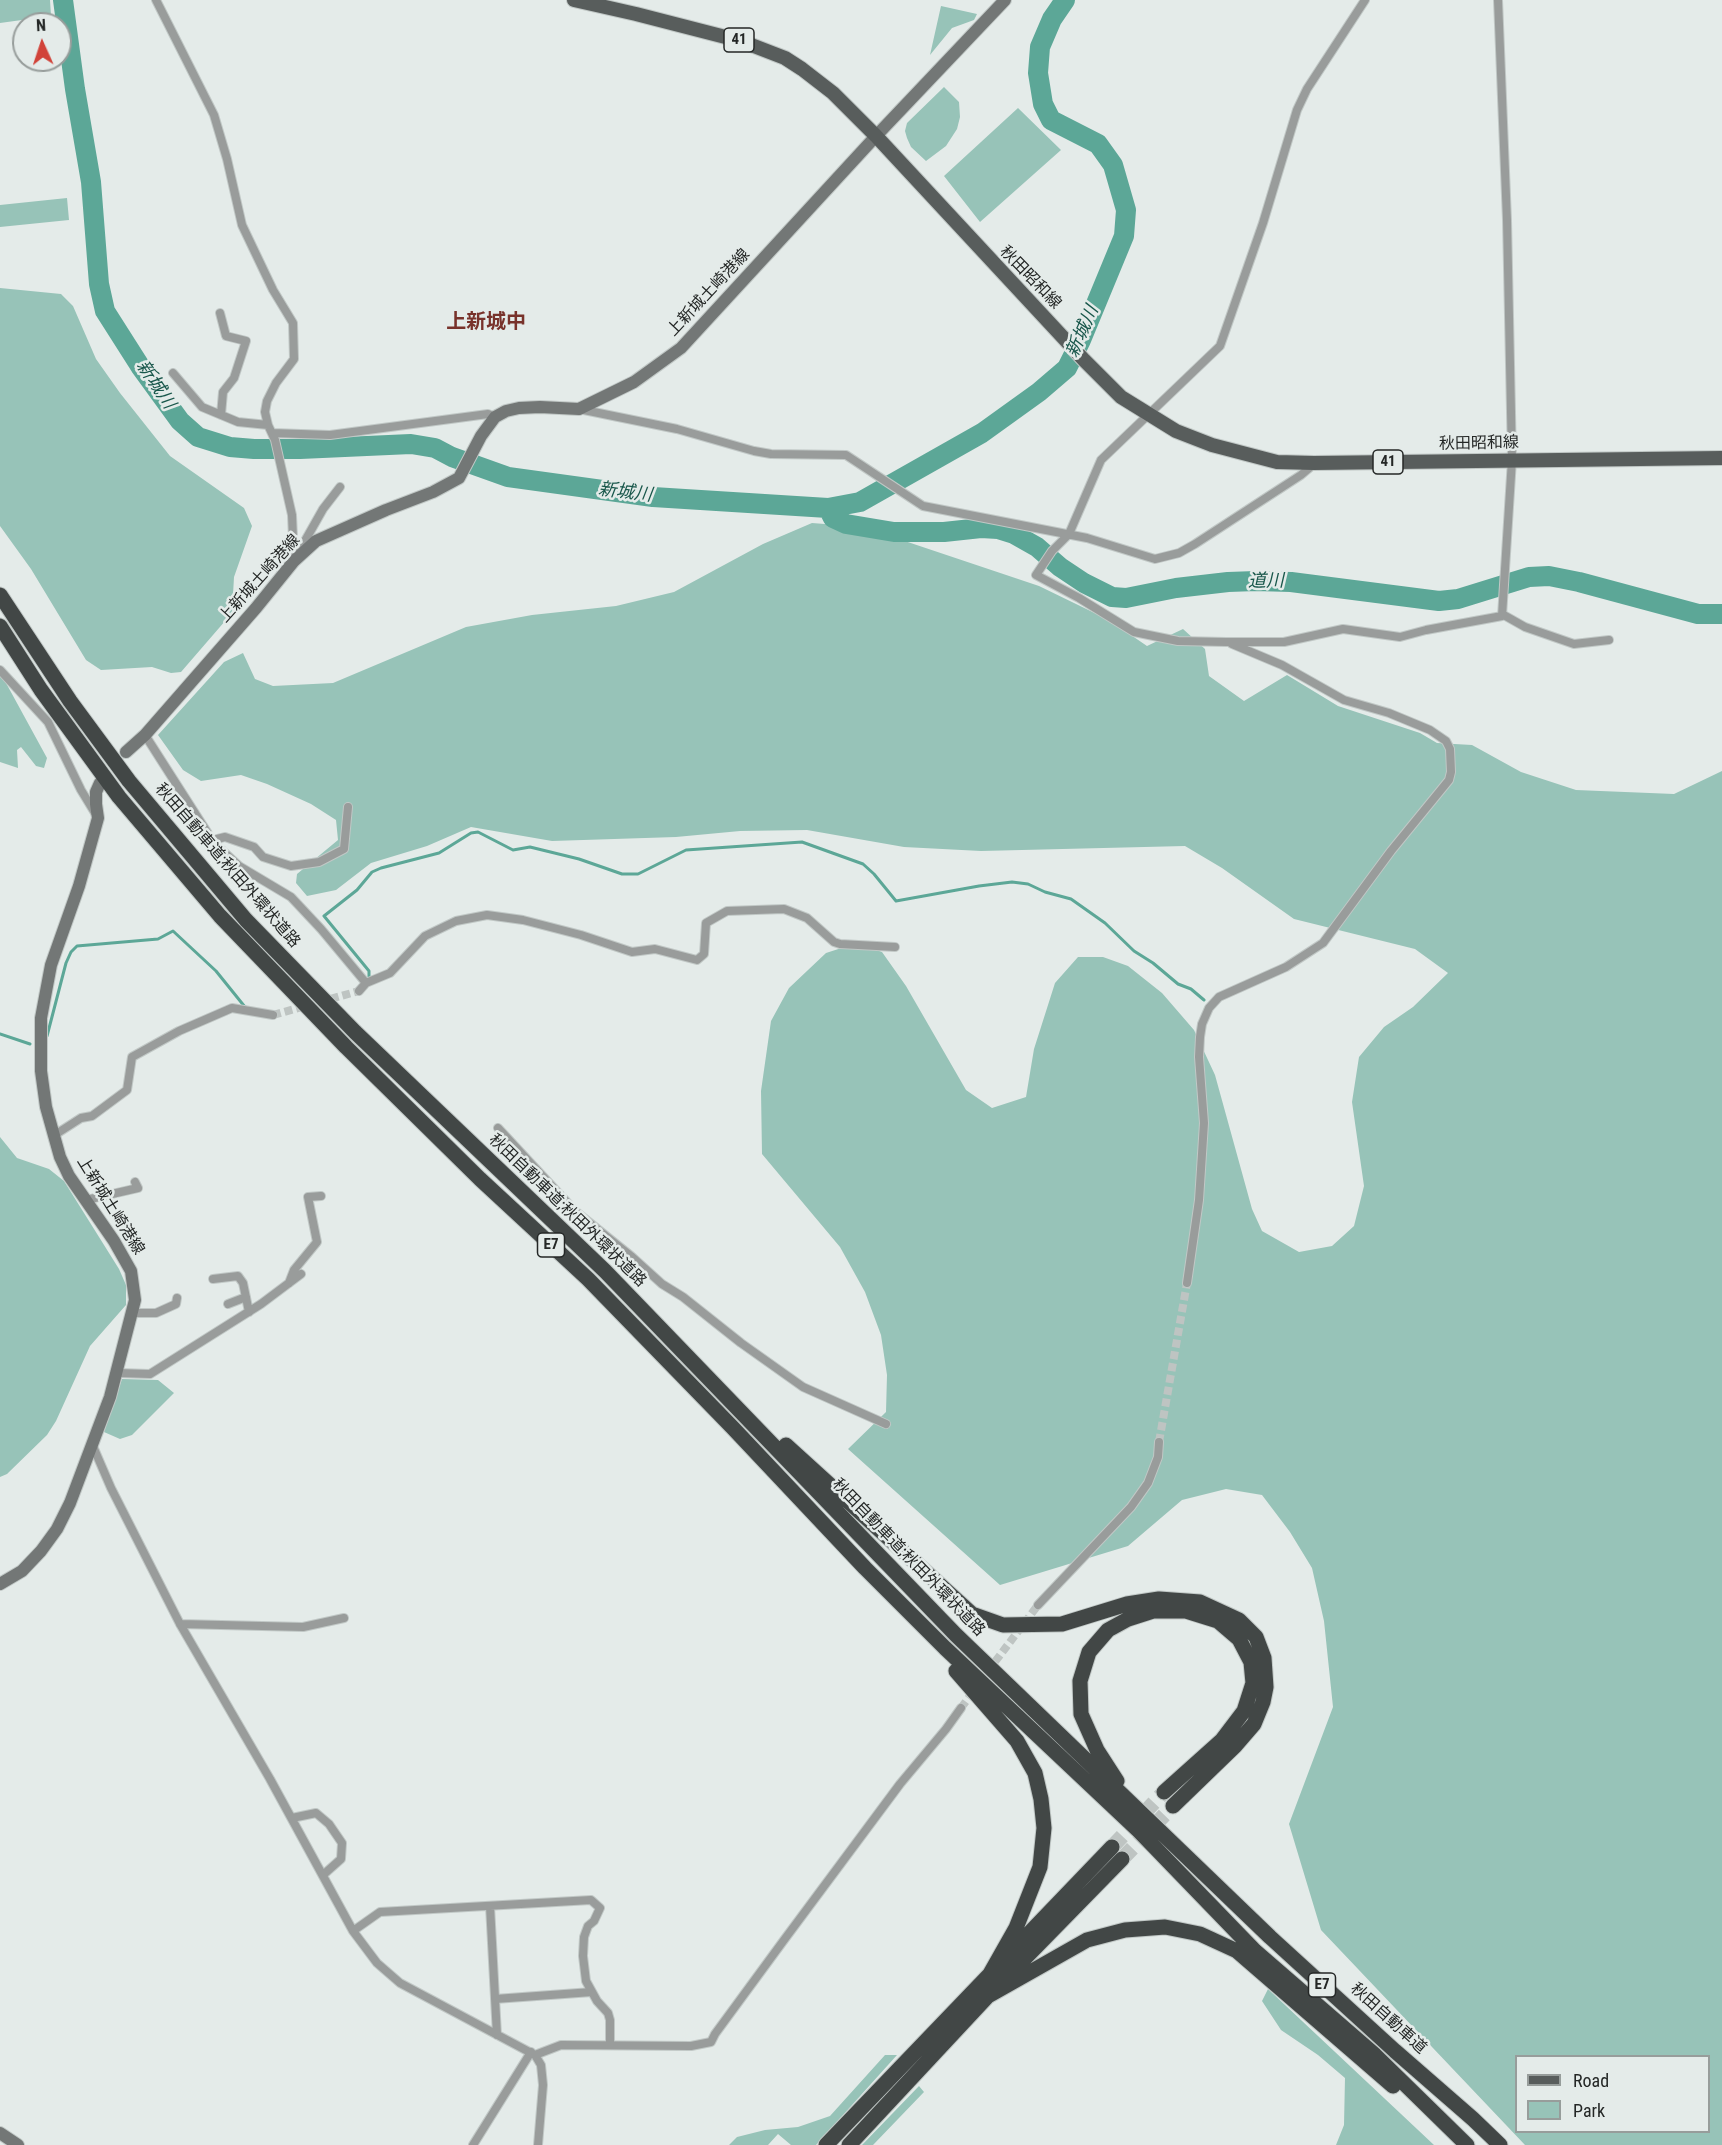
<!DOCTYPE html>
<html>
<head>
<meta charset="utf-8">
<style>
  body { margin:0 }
  #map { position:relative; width:1722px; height:2145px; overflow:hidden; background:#e4ebe9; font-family:"Roboto Condensed",sans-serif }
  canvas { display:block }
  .legend { position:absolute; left:1515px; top:2055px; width:195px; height:78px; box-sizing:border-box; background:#e4ebe9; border:2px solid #979d9b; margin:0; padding:8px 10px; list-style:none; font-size:18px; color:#242726 }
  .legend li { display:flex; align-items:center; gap:12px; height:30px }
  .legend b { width:30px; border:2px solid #979d9b }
  .north { position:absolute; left:12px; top:12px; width:60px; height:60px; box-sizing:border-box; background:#e4ebe9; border:2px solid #979d9b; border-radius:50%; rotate:357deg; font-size:16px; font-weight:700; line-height:24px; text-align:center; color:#242726 }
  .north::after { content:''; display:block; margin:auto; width:21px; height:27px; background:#d14339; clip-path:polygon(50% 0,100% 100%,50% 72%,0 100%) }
</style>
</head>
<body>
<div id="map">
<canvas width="1722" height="2145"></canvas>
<ul class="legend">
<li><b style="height:8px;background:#585d5c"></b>Road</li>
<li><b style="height:16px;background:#97c3b8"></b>Park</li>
</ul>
<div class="north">N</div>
</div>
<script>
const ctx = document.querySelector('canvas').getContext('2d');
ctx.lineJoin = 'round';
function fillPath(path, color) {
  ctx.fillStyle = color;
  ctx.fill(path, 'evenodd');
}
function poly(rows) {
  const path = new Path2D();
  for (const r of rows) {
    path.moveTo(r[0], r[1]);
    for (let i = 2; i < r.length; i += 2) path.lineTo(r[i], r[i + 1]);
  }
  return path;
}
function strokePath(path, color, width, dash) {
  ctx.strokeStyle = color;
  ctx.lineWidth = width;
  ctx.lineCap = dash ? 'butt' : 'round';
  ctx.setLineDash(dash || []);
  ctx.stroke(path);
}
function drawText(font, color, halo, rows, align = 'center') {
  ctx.font = font + ' "Roboto Condensed","Noto Sans JP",sans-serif';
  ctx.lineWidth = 5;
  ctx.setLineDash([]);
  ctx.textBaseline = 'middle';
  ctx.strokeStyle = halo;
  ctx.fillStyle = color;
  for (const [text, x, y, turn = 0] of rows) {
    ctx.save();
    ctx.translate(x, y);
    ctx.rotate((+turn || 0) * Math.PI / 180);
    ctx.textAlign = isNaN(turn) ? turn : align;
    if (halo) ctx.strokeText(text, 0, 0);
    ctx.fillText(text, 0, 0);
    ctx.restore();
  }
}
fillPath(poly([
  [0,0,50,0,51,16,0,23],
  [941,6,977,14,974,20,952,28,930,55],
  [944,87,959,102,960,117,957,129,946,146,926,161,911,147,907,138,905,131,907,123],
  [1018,108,1061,150,980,222,944,176],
  [67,198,69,220,0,227,0,205],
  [0,288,61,294,73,306,96,359,120,393,170,456,244,508,252,526,234,577,232,613,181,672,171,673,152,667,101,670,86,660,31,569,0,526],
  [812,523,863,527,1039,586,1109,620,1147,646,1183,629,1205,649,1209,676,1244,701,1287,675,1338,706,1420,733,1437,743,1472,745,1521,772,1576,790,1674,794,1722,771,1722,2145,1525,2145,1321,1930,1289,1824,1333,1707,1324,1621,1312,1568,1290,1532,1262,1495,1226,1489,1182,1500,1128,1546,1000,1585,848,1449,886,1412,887,1375,881,1335,865,1292,840,1247,762,1154,761,1091,771,1021,789,988,826,953,857,943,882,952,906,986,966,1090,992,1108,1026,1097,1034,1049,1055,983,1078,957,1103,957,1128,966,1162,993,1194,1030,1215,1075,1252,1209,1262,1231,1299,1252,1332,1246,1354,1226,1364,1186,1352,1102,1359,1057,1384,1027,1413,1007,1448,973,1415,949,1294,919,1222,868,1185,846,981,851,904,847,807,830,740,831,676,837,552,841,471,827,427,846,371,863,336,890,307,896,296,883,297,874,338,840,336,820,311,804,267,784,241,775,201,781,183,770,158,735,224,662,243,653,255,679,273,686,333,683,466,627,532,615,616,606,674,592,763,544],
  [1516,2056,1708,2056,1708,2132,1516,2132],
  [0,672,47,758,44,768,36,766,21,747,17,750,18,768,0,762],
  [0,1137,17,1158,49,1169,64,1181,119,1269,126,1285,126,1305,90,1346,56,1421,47,1435,7,1474,0,1477],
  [122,1379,158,1380,174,1393,132,1435,120,1439,104,1432],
  [1268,1989,1434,2145,1336,2145,1344,2125,1345,2078,1318,2055,1281,2030,1262,2001],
  [885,2055,897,2055,816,2145,791,2145,778,2134,768,2145,729,2145,737,2137,765,2130,798,2127,830,2116],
  [919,2086,924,2092,873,2145,862,2145]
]), '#97c3b8');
strokePath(poly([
  [369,977,369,971,324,916,357,890,372,872,381,868,439,853,471,833,478,832,513,850,530,847,579,859,622,874,638,874,686,850,802,842,863,864,874,874,896,901,979,886,1012,882,1028,884,1045,892,1071,899,1105,923,1134,951,1153,963,1178,984,1191,989,1204,1000],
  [0,1034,30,1044],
  [47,1036,66,963,71,952,77,946,158,939,173,931,216,971,245,1007,248,1008]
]), '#5ca797', 3);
strokePath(poly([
  [63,0,75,89,91,182,99,284,105,311,140,366,180,421,198,437,230,447,254,449,300,449,411,444,435,448,452,457,508,477,653,497,828,508,860,502,982,433,1039,392,1067,368,1081,340,1124,236,1126,210,1113,165,1098,144,1051,120,1043,104,1038,73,1040,47,1052,19,1065,0],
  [828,508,833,518,846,524,894,532,944,532,981,528,998,529,1014,534,1037,547,1060,567,1084,583,1112,597,1126,598,1176,588,1228,582,1256,581,1291,582,1439,601,1458,599,1529,577,1549,576,1579,582,1698,614,1722,614]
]), '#5ca797', 20);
strokePath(poly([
  [273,1015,359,991],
  [1159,1442,1187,1283],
  [988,1671,1038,1605],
  [961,1708,975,1689]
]), '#bec4c2', 8, [8, 4]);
strokePath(poly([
  [1112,1847,1164,1792],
  [1122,1859,1173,1806]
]), '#bec4c2', 15, [15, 8]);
const street = poly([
  [156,0,214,115,227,159,242,225,273,290,293,323,294,359,276,383,267,401,265,412,268,425,275,440,292,515,294,561],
  [1365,0,1307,89,1297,110,1263,223,1220,346,1101,460,1069,534,1052,551,1036,575,1079,598,1134,632,1178,641,1226,642,1284,642,1343,629,1400,637,1426,630,1502,616,1512,460,1507,220,1498,0],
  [220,313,226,336,246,341,234,378,223,392,221,415],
  [173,373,202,407,238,422,268,425],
  [579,409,677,429,754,451,771,454,846,455,923,506,1087,538,1155,559,1179,553,1195,544,1301,475,1314,464],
  [272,433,330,435,488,414,495,417],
  [297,555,323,509,340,487],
  [1502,614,1525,627,1574,644,1609,640],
  [0,670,48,722,81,790,95,813],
  [145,735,214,843,239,866,291,897,321,929,366,983],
  [213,840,225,837,254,847,263,857,291,866,319,862,344,849,348,807],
  [359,991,366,983,390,973,425,936,456,921,487,915,523,920,581,935,632,952,655,949,697,960,704,954,706,923,727,911,784,909,807,918,834,942,840,944,895,947],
  [498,1128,575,1211,631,1256,662,1284,683,1297,741,1343,803,1387,886,1424],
  [53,1136,81,1118,92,1116,127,1090,132,1057,179,1031,232,1008,273,1015],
  [86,1200,138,1188,135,1182],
  [213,1279,238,1276,243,1283,249,1312],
  [289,1283,294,1270,317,1242,308,1197,321,1196],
  [1187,1283,1199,1200,1204,1123,1199,1057,1200,1037,1202,1024,1209,1008,1219,997,1286,967,1323,943,1391,851,1449,780,1451,772,1450,749,1446,741,1430,730,1389,713,1344,700,1282,665,1232,644],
  [228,1304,246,1297],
  [133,1313,156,1313,176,1304,177,1298],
  [118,1373,150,1374,261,1304,301,1274],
  [92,1444,111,1488,180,1624,270,1779,353,1931,377,1963,400,1983,535,2055,541,2065,543,2085,538,2145],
  [1038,1605,1131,1507,1148,1483,1158,1457,1159,1442],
  [180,1624,303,1627,344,1618],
  [292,1818,316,1813,329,1824,342,1843,341,1859,323,1875],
  [490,1906,497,2035],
  [353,1931,380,1912,591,1900,600,1908,594,1921,588,1926,584,1937,583,1956,586,1981,597,2001,608,2013,610,2020,610,2045],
  [495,1999,592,1992],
  [535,2055,561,2045,691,2046,711,2042,715,2034,784,1940,900,1784,946,1729,961,1708],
  [473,2145,531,2052]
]);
const secondary = poly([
  [126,752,145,735,256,608,294,561,316,541,386,510,433,492,459,478,481,436,495,417,506,411,519,408,540,407,579,409,634,382,681,348,876,136,1005,0],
  [0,1584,22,1571,41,1551,57,1529,70,1503,110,1397,135,1300,131,1271,114,1241,69,1176,60,1157,46,1107,41,1071,41,1018,51,965,79,886,98,818,96,804,96,792,100,783],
  [0,2133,18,2145]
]);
const primary = poly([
  [574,0,636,14,741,41,785,58,802,69,833,93,876,136,1084,360,1121,397,1176,431,1212,445,1277,462,1314,463,1722,458]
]);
const highway = poly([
  [0,595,70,701,129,781,246,920,355,1032,605,1271,956,1635,1270,1937,1395,2051,1473,2119,1500,2145],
  [0,626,41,690,119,797,220,916,346,1047,480,1179,588,1279,733,1428,865,1568,945,1648,1139,1831,1255,1951,1375,2055,1467,2145],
  [786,1445,972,1614,1003,1625,1062,1624,1127,1604,1159,1599,1200,1602,1239,1620,1256,1637,1264,1658,1266,1687,1263,1702,1254,1724,1235,1746,1173,1806],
  [956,1671,1017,1741,1035,1773,1041,1799,1044,1828,1040,1867,1016,1928,986,1981],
  [1117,1781,1097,1750,1081,1714,1080,1681,1089,1652,1108,1630,1128,1619,1153,1611,1186,1611,1218,1621,1239,1639,1251,1662,1253,1683,1244,1711,1222,1740,1164,1792],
  [988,1996,1087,1940,1125,1930,1165,1927,1200,1934,1237,1951,1393,2086],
  [826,2145,1112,1847],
  [849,2145,988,1996,1122,1859]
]);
strokePath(street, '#c1c8c6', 10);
strokePath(secondary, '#c1c8c6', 14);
strokePath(primary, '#c1c8c6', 16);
strokePath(highway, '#c1c8c6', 17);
strokePath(street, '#999c9b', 8);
strokePath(secondary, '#737776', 12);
strokePath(primary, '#585d5c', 14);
strokePath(highway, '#424746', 15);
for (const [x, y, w] of [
  [739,40,30],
  [1388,462,30],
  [551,1245,27],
  [1322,1985,27]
]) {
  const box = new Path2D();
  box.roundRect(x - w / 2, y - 12, w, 24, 4.5);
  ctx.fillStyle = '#e4ebe9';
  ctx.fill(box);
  strokePath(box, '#242726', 1.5);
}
drawText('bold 15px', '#242726', null, [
  ["41",739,40],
  ["41",1388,462],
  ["E7",551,1245],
  ["E7",1322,1985]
]);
drawText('16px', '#242726', '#e4ebe9', [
  ["秋田昭和線",1030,278,46],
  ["上新城土崎港線",709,293,-47],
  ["秋田昭和線",1479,444,-1],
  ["上新城土崎港線",260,579,-48],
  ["秋田自動車道;秋田外環状道路",227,866,49],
  ["上新城土崎港線",110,1206,58],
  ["秋田自動車道;秋田外環状道路",567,1211,44],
  ["秋田自動車道;秋田外環状道路",908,1558,46],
  ["秋田自動車道",1388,2019,42]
]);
drawText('italic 18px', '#19574b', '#e4ebe9', [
  ["新城川",1083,332,-66],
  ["新城川",155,385,56],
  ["新城川",625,493,7],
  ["道川",1266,582,-1]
]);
drawText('bold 20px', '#78322b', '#e4ebe9', [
  ["上新城中",486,323]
]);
</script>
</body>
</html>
